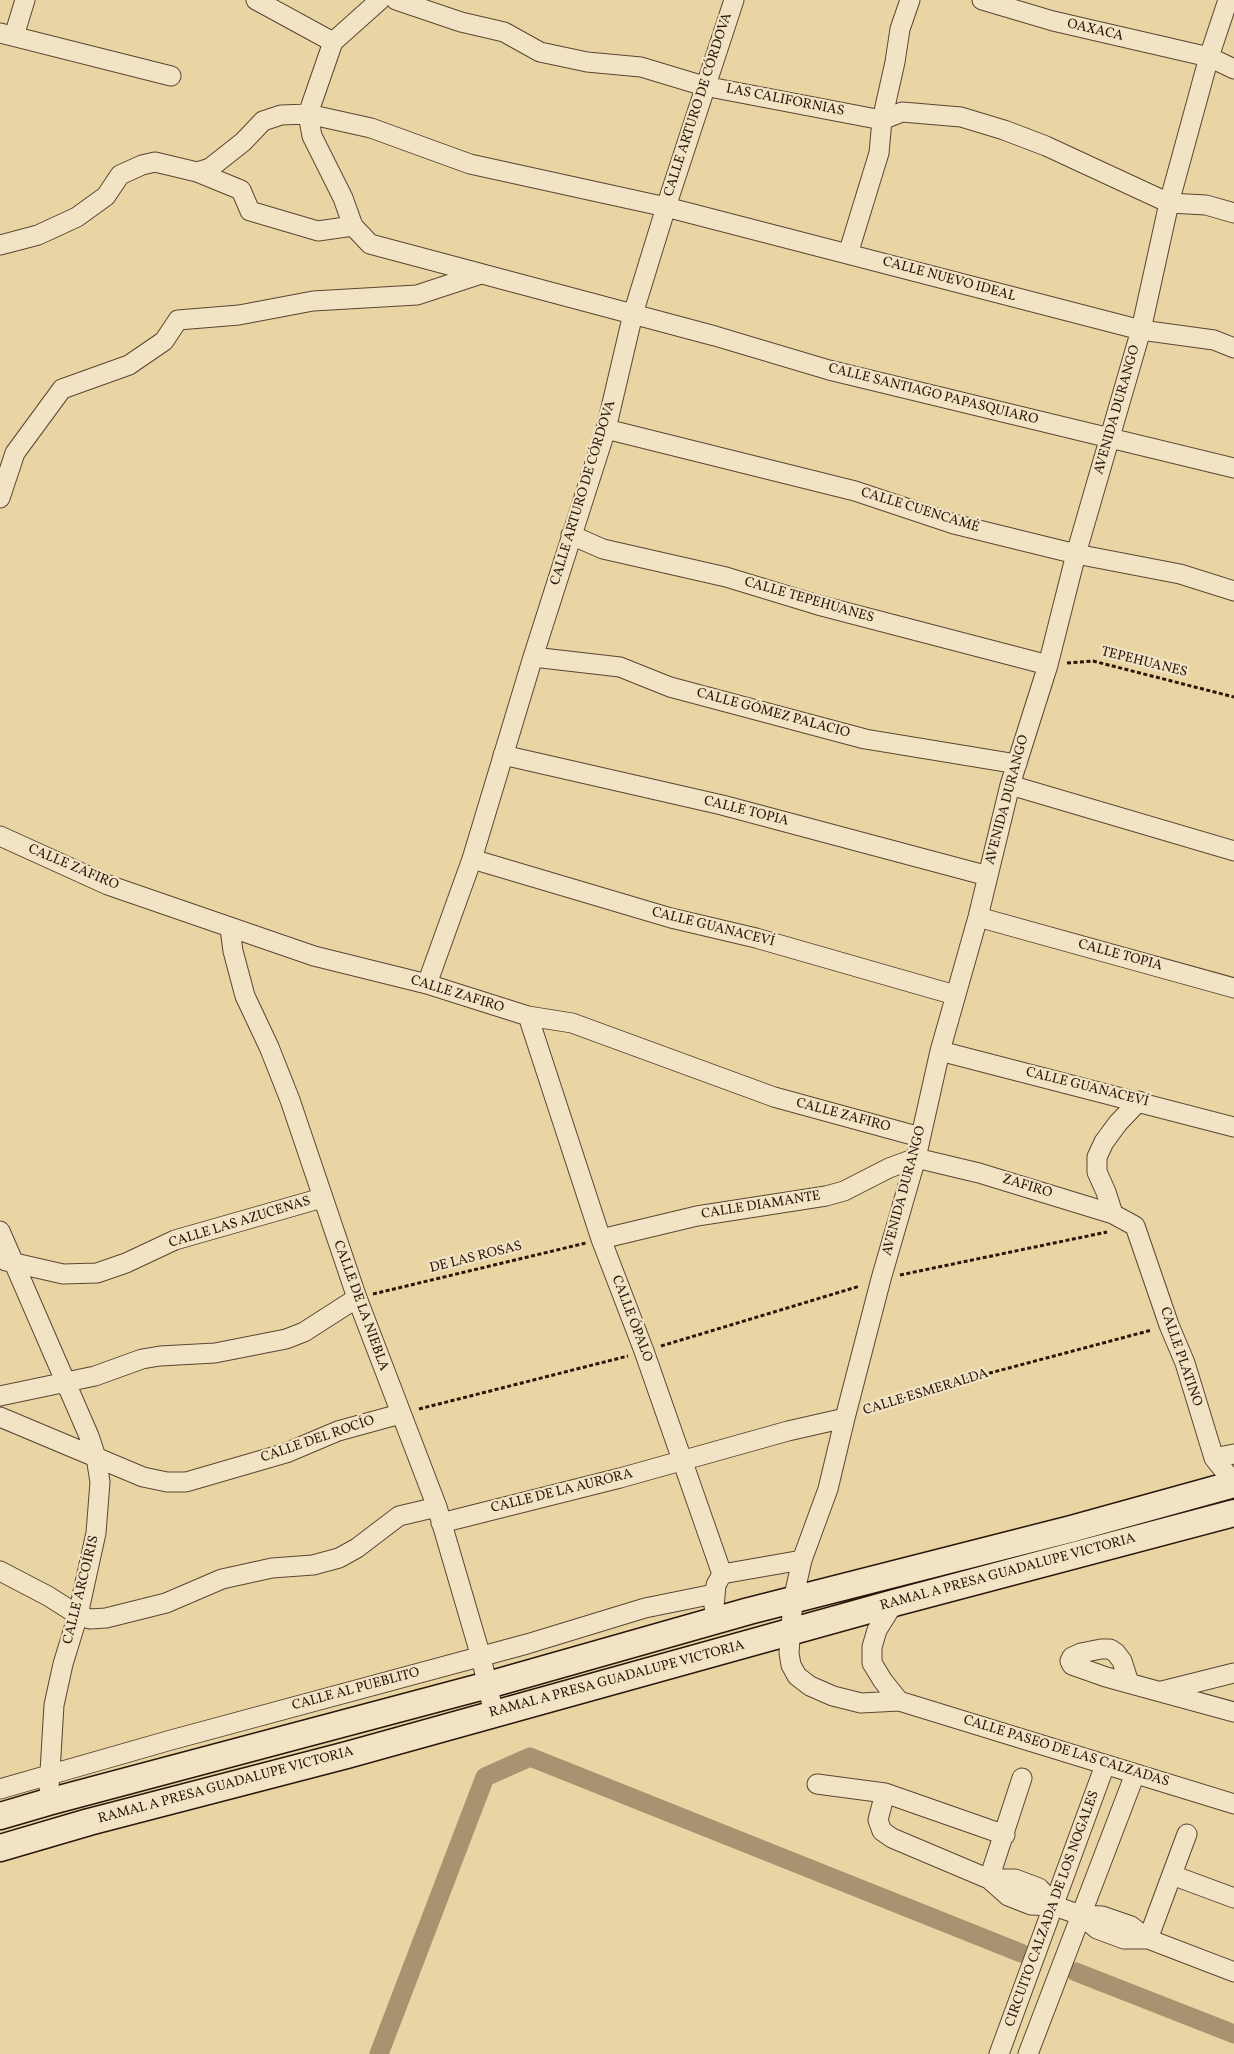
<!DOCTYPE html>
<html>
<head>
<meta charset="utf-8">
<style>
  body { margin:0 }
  canvas { display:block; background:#e9d4a4 }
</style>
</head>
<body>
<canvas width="1234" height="2054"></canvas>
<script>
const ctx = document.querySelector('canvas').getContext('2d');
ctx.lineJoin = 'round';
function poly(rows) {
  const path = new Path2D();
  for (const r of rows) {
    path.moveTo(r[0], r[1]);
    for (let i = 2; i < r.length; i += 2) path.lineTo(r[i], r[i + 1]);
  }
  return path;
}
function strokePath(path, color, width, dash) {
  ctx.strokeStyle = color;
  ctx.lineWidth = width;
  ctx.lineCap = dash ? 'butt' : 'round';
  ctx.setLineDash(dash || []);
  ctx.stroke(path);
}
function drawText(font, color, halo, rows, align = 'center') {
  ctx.font = font + ' Vollkorn,serif';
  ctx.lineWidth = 4.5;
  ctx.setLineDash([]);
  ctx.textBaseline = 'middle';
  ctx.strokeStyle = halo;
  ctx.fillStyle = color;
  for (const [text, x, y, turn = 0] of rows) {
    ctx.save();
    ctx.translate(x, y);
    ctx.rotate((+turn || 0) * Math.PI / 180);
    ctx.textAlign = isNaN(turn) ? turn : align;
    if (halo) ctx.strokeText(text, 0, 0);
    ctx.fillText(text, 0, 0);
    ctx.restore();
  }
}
strokePath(poly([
  [1076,1972,1234,2034],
  [379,2054,485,1777,530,1757,1021,1953]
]), '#a89370', 19);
const street = poly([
  [256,0,333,42],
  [380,0,333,42,308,114,312,136,343,198,353,226,370,244,715,336,829,370,1234,468],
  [396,0,461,22,504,32,540,52,587,62,641,67,704,86,882,120,902,112,961,117,1004,130,1046,146,1169,203,1206,205,1234,213],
  [982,0,1053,21,1209,57,1234,69],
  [1228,0,1209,57,1169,203,1141,330,1076,554,1048,665,1010,785,978,917,940,1051,916,1158,881,1279,845,1418,828,1489,802,1560,793,1600,789,1653,791,1665,797,1676,810,1686,833,1696,861,1703,899,1701,1234,1804],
  [0,33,171,76],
  [14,36,25,0],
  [197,172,241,190,250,211,318,231,353,226],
  [0,245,38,235,77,217,106,196,120,175,142,165,155,162,197,172,210,168,243,142,263,121,281,115,308,114,371,128,470,164,666,207,1141,330,1214,340,1234,348],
  [848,254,879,153,882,120,895,62,900,29,910,0],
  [606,429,855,491,954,524,1076,554,1180,574,1234,591],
  [0,498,15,453,62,389,129,365,164,341,178,320,239,315,313,301,417,295,481,274],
  [571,535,603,549,726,577,818,605,1048,665],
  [533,657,620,667,670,687,865,739,1017,764],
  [503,755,722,805,988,876],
  [1010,785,1234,851],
  [0,836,108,885,314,956,427,984,528,1016,572,1023,774,1097,920,1137],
  [472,859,671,918,756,938,955,995],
  [978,917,1234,988],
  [230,929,233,951,245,996,269,1047,290,1100,357,1298,437,1507,481,1657,494,1714],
  [427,984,472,859,533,657,606,429,633,314,666,207,734,0],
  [528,1016,601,1239,644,1351,722,1574,716,1585,714,1607],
  [940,1051,1234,1127],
  [1113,1214,1106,1192,1097,1172,1097,1157,1104,1142,1118,1123,1139,1101],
  [0,1231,89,1436,96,1457,100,1482,96,1533,78,1615,63,1664,54,1705,49,1788],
  [601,1239,697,1216,826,1196,844,1191,889,1168,916,1158,979,1173,1113,1214,1135,1226,1169,1325,1185,1363,1214,1458,1234,1483],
  [6,1261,63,1274,97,1273,126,1263,175,1240,322,1198],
  [0,1396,95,1376,142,1359,160,1356,215,1353,286,1339,304,1332,357,1298],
  [0,1417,143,1477,167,1482,186,1482,286,1453,338,1431,400,1414],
  [1214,1458,1234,1454],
  [441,1523,620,1478,788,1431,845,1418],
  [0,1571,48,1596,78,1615,90,1619,106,1618,166,1603,222,1579,272,1568,313,1565,339,1558,357,1548,399,1516,437,1507],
  [722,1574,802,1560],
  [894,1603,877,1630,872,1647,872,1663,883,1681,899,1701],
  [1129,1683,1122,1661,1116,1653,1110,1649,1101,1649,1081,1653,1072,1657,1070,1661,1072,1665,1106,1677,1234,1712],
  [1162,1691,1234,1673],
  [817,1784,885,1793,1005,1835],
  [0,1789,171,1740,527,1644,645,1608,714,1594],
  [885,1793,878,1820,882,1831,892,1838,989,1879,1008,1896,1031,1905,1055,1906,1080,1915,1102,1916,1131,1926,1148,1939,1234,1972],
  [1172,1875,1234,1898],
  [989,1879,1022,1778],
  [989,1879,1015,1879,1039,1888,1055,1906],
  [1080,1915,1097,1929,1124,1939,1148,1939],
  [1148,1939,1187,1834],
  [999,2054,1105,1765],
  [1028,2054,1135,1774]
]);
const secondary = poly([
  [0,1816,48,1802,488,1685,749,1611,1071,1529,1234,1484],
  [0,1848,89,1822,347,1755,894,1603,1234,1513]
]);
strokePath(street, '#5a4632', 21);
strokePath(secondary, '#2b160c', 29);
strokePath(poly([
  [1067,663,1093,661,1234,697],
  [900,1275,1107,1232],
  [373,1294,586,1243],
  [661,1346,860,1286],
  [419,1409,628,1356],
  [865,1412,941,1386,1152,1330]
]), '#2b160c', 3, [4, 2.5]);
strokePath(street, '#f1e3c4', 19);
strokePath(secondary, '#f1e3c4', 26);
drawText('14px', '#2b160c', '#f1e3c4', [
  ["OAXACA",1095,31,13],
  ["LAS CALIFORNIAS",785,101,11],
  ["CALLE ARTURO DE CÓRDOVA",699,105,-72],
  ["CALLE NUEVO IDEAL",949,280,15],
  ["CALLE SANTIAGO PAPASQUIARO",933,395,14],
  ["AVENIDA DURANGO",1118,410,-74],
  ["CALLE ARTURO DE CÓRDOVA",584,493,-73],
  ["CALLE CUENCAMÉ",920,511,17],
  ["CALLE TEPEHUANES",809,601,16],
  ["TEPEHUANES",1144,663,14],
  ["CALLE GÓMEZ PALACIO",773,714,15],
  ["AVENIDA DURANGO",1008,800,-75],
  ["CALLE TOPIA",746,812,14],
  ["CALLE ZAFIRO",73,868,23],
  ["CALLE GUANACEVÍ",713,928,14],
  ["CALLE TOPIA",1120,956,15],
  ["CALLE ZAFIRO",457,995,17],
  ["CALLE GUANACEVÍ",1087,1088,14],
  ["CALLE ZAFIRO",843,1116,15],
  ["ZAFIRO",1027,1187,17],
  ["AVENIDA DURANGO",905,1191,-75],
  ["CALLE DIAMANTE",761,1206,-9],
  ["CALLE LAS AZUCENAS",240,1223,-17],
  ["DE LAS ROSAS",476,1258,-14],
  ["CALLE DE LA NIEBLA",360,1306,70],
  ["CALLE ÓPALO",631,1319,69],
  ["CALLE PLATINO",1180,1357,71],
  ["CALLE ESMERALDA",926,1393,-17],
  ["CALLE DEL ROCÍO",318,1440,-19],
  ["CALLE DE LA AURORA",562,1492,-14],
  ["RAMAL A PRESA GUADALUPE VICTORIA",1008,1573,-15],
  ["CALLE ARCOÍRIS",82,1590,-76],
  ["RAMAL A PRESA GUADALUPE VICTORIA",617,1680,-15],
  ["CALLE AL PUEBLITO",356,1690,-15],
  ["CALLE PASEO DE LAS CALZADAS",1066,1752,17],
  ["RAMAL A PRESA GUADALUPE VICTORIA",226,1786,-15],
  ["CIRCUITO CALZADA DE LOS NOGALES",1053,1909,-70]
]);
</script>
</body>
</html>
